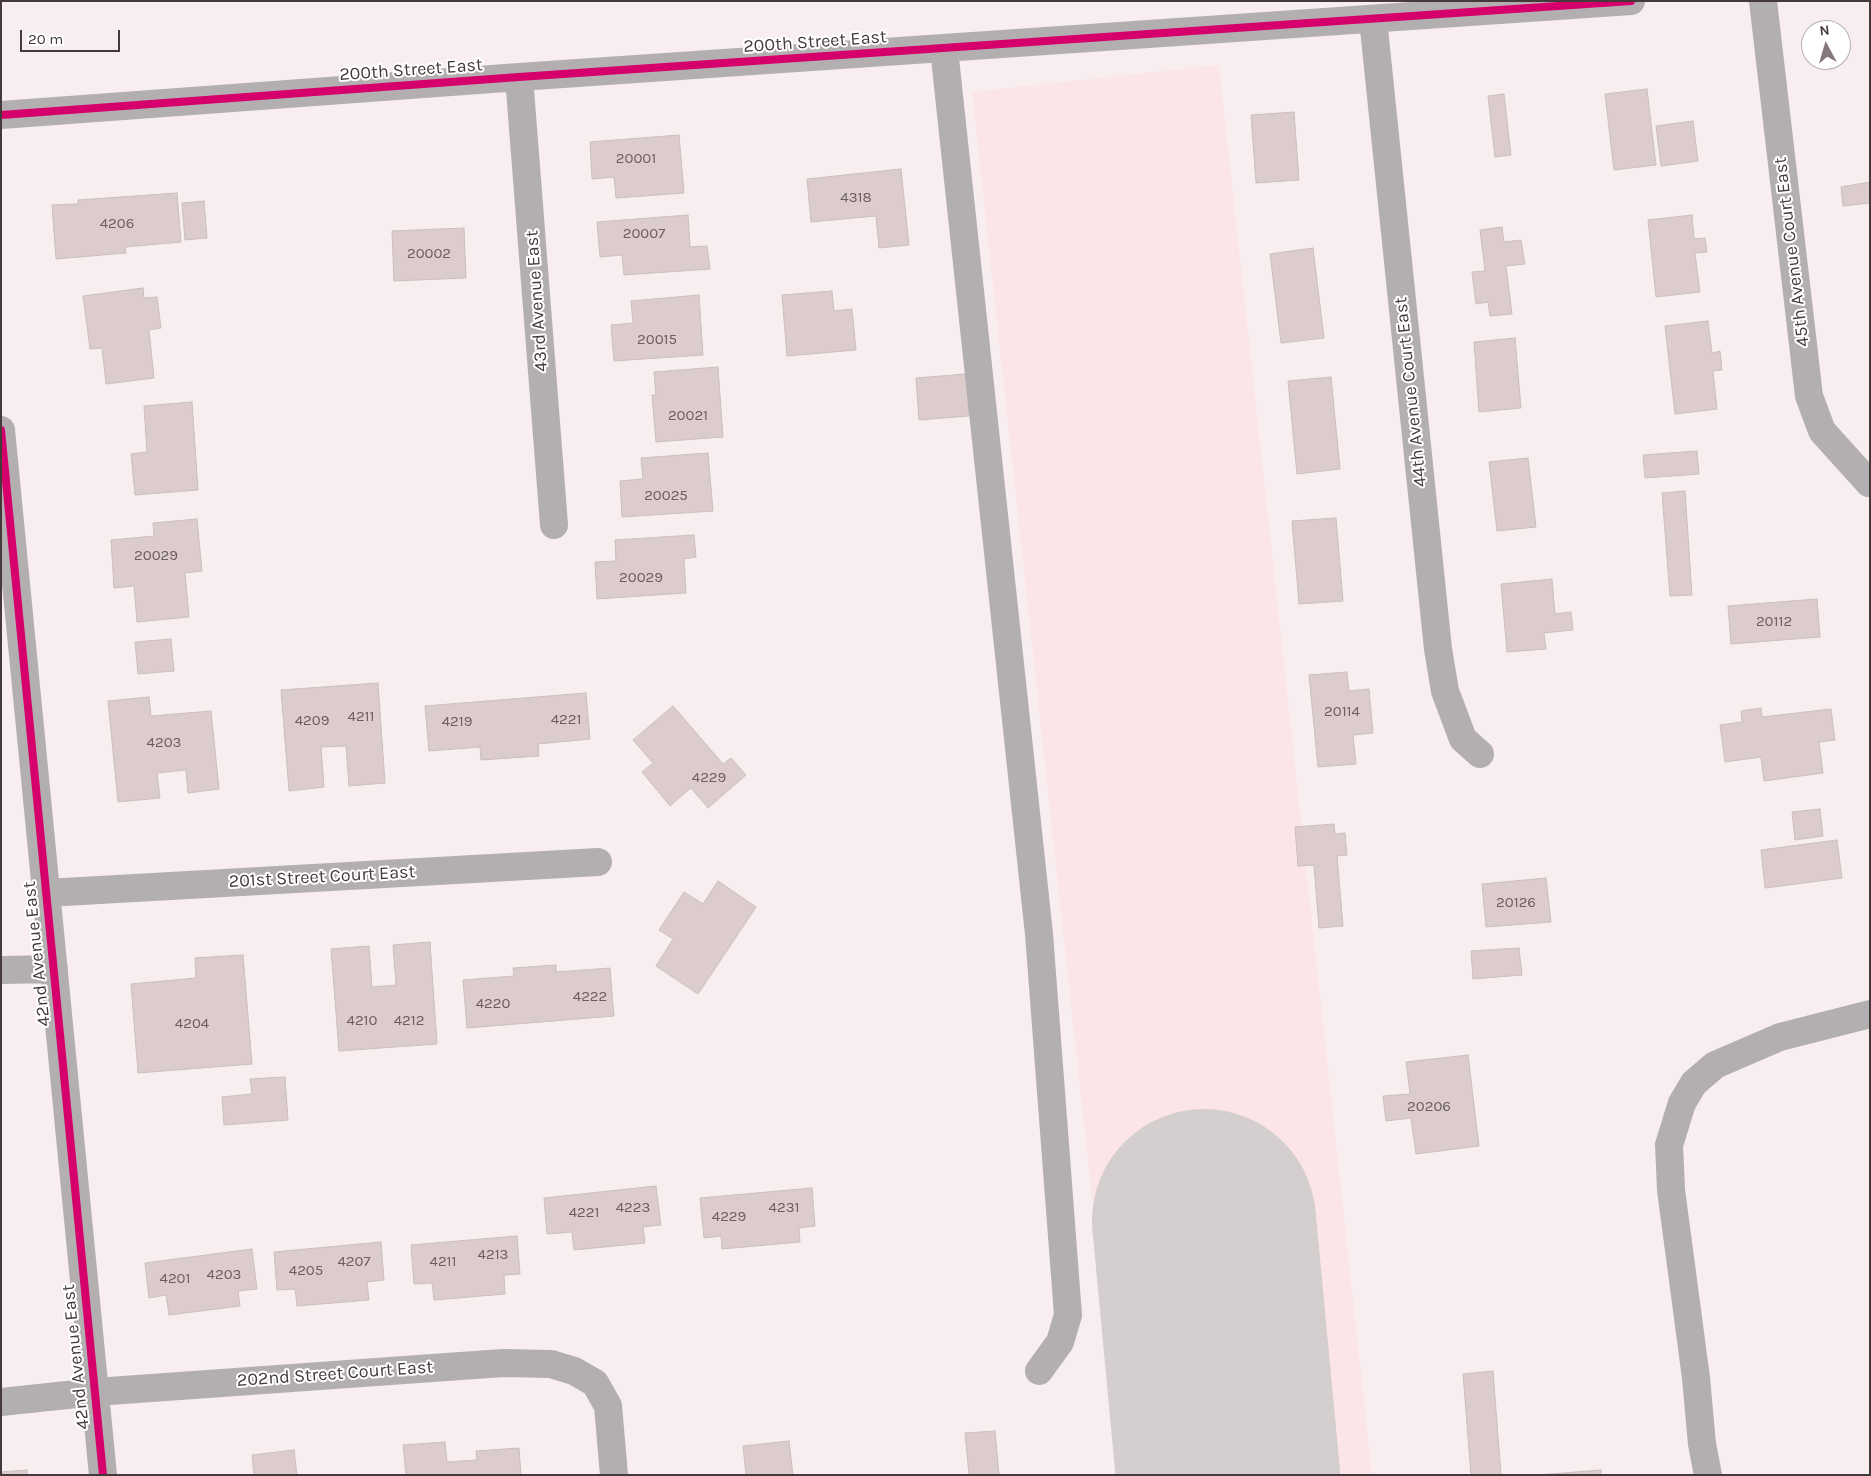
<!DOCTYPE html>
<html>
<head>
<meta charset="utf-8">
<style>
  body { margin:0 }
  #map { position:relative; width:1871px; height:1476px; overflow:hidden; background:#f8eef0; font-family:Karla,sans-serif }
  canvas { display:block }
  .frame { position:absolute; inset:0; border:2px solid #45393b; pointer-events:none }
  .north { position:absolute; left:1801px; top:20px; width:50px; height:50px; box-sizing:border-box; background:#fff; border:1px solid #b5b0b1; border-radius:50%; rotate:354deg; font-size:14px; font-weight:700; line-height:20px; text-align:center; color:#45393b }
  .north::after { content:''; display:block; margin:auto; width:18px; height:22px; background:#84787a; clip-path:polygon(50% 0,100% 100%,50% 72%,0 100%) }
  .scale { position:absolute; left:20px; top:30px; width:100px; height:22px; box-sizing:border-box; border:2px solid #45393b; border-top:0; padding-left:6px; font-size:15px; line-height:18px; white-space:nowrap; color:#45393b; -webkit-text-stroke:4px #fff; paint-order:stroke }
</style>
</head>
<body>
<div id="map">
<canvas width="1871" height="1476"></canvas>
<div class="frame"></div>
<div class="north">N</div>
<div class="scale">20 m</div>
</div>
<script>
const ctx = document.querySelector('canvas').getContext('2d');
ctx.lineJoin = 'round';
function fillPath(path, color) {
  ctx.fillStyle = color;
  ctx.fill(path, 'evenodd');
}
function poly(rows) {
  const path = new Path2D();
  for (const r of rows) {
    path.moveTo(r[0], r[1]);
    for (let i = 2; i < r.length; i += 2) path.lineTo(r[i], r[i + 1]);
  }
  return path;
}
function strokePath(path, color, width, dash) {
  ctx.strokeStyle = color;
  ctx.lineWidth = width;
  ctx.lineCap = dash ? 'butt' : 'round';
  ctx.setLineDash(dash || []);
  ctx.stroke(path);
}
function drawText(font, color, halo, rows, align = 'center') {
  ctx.font = font + ' Karla,sans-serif';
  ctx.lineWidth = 4;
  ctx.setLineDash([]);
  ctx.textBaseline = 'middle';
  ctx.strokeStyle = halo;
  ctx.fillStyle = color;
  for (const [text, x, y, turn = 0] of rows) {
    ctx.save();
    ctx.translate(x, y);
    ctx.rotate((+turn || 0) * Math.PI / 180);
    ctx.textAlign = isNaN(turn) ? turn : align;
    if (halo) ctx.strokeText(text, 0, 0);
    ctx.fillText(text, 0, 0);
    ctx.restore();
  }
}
fillPath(poly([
  [1219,65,1372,1475,1122,1475,972,92]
]), '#fce5e9');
strokePath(poly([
  [1163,1227,1204,1221]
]), '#d4cecf', 90);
strokePath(poly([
  [1204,1221,1228,1475]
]), '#d4cecf', 224);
const building = poly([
  [1647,89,1656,165,1614,170,1605,94,1647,89],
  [1504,94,1511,155,1495,157,1488,96,1504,94],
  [1294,112,1299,180,1256,183,1251,115,1294,112],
  [1693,121,1698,161,1661,166,1656,126,1693,121],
  [679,135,684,193,616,198,614,177,592,179,590,142,679,135],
  [901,169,909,245,879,248,876,216,811,222,807,179,901,169],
  [1870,182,1870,203,1843,206,1841,187,1870,182],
  [177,193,181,242,125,247,126,253,56,259,52,205,78,204,78,200,177,193],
  [204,201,207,238,185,240,182,203,204,201],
  [688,215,690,247,707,246,710,269,624,275,622,255,600,257,597,222,688,215],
  [1692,215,1694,239,1705,238,1707,252,1695,253,1700,292,1656,297,1648,220,1692,215],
  [1502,227,1504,242,1521,240,1525,264,1506,266,1512,314,1490,316,1488,302,1476,304,1472,272,1485,271,1480,230,1502,227],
  [464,228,466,278,394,281,392,231,464,228],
  [1313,248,1324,338,1281,343,1270,254,1313,248],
  [143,288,144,298,157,297,161,328,149,330,154,378,106,384,102,348,90,349,83,296,143,288],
  [832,291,834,311,852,309,856,350,787,356,782,295,832,291],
  [699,295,703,355,614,361,611,325,633,323,631,301,699,295],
  [1708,321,1712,353,1720,351,1722,370,1713,371,1717,409,1675,414,1665,326,1708,321],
  [1515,338,1521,408,1479,412,1474,342,1515,338],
  [718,367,723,437,656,442,652,395,656,395,654,372,718,367],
  [966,374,969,416,919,420,916,378,966,374],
  [1331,377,1340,469,1297,474,1288,381,1331,377],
  [192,402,198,490,135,495,131,454,147,452,144,406,192,402],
  [1697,451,1699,474,1645,478,1643,455,1697,451],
  [708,453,713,511,622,517,620,481,643,479,641,458,708,453],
  [1528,458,1536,527,1497,531,1489,462,1528,458],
  [1685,491,1692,595,1670,596,1662,493,1685,491],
  [1336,518,1343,601,1299,604,1292,521,1336,518],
  [197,519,202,571,185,573,189,617,137,622,134,586,114,588,111,540,154,536,153,523,197,519],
  [694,535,696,557,684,559,686,593,597,599,595,562,616,561,615,540,694,535],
  [1552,579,1555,614,1571,612,1573,630,1544,633,1546,649,1507,652,1501,584,1552,579],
  [1817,599,1820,637,1731,644,1728,606,1817,599],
  [171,639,174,671,138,674,135,642,171,639],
  [1347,672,1349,691,1369,689,1373,733,1353,735,1356,764,1318,767,1309,675,1347,672],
  [378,683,385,783,349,786,346,746,321,747,324,787,289,791,281,690,378,683],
  [586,693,590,739,538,744,539,756,481,760,480,747,429,751,425,706,586,693],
  [149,697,151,716,211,711,219,789,188,793,186,770,157,773,160,798,118,802,108,701,149,697],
  [673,706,723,764,731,758,746,775,708,808,691,788,670,806,642,772,653,763,633,740,673,706],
  [1761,708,1762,717,1831,709,1835,740,1819,742,1823,773,1764,781,1761,757,1725,762,1720,725,1742,722,1741,711,1761,708],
  [1820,809,1823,836,1795,840,1792,812,1820,809],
  [1334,824,1335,834,1345,833,1347,855,1337,856,1343,926,1319,928,1314,865,1298,866,1295,827,1334,824],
  [1837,840,1842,878,1765,888,1761,850,1837,840],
  [1546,878,1551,922,1486,927,1482,884,1546,878],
  [718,881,756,907,698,994,656,966,673,939,659,930,684,892,703,904,718,881],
  [430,942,437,1044,339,1051,331,949,369,946,372,987,396,985,393,945,430,942],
  [1519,948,1522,975,1473,979,1471,951,1519,948],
  [243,955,252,1064,138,1073,131,984,196,978,195,958,243,955],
  [556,965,556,972,610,968,614,1016,467,1028,463,980,514,976,513,968,556,965],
  [1468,1055,1479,1146,1416,1154,1411,1118,1386,1121,1383,1096,1410,1094,1406,1062,1468,1055],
  [285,1077,288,1120,224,1125,222,1097,252,1094,250,1079,285,1077],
  [656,1186,661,1225,643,1227,645,1243,574,1250,572,1232,547,1234,544,1198,656,1186],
  [812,1188,815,1226,799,1228,800,1242,722,1249,721,1236,704,1238,700,1198,812,1188],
  [517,1236,520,1274,504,1275,505,1294,434,1300,432,1283,414,1284,411,1245,517,1236],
  [381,1242,384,1280,367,1282,369,1300,297,1306,295,1289,277,1290,274,1252,381,1242],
  [252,1249,257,1289,238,1291,240,1306,169,1315,166,1295,149,1298,145,1263,252,1249],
  [1493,1371,1501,1475,1471,1475,1463,1374,1493,1371],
  [995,1431,999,1475,969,1475,965,1433,995,1431],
  [789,1441,793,1475,746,1475,743,1446,789,1441],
  [445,1442,447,1462,477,1460,476,1451,519,1448,521,1475,406,1475,403,1445,445,1442],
  [294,1450,297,1475,254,1475,252,1455,294,1450],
  [27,1470,27,1475,1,1475,1,1472,27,1470],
  [1601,1470,1601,1475,1538,1475,1601,1470]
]);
fillPath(building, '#dcc');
strokePath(building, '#c9bfbf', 1);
strokePath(poly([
  [1763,1,1809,396,1822,431,1869,483],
  [1373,19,1438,649,1445,691,1463,739,1480,754],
  [944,49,1039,934,1068,1315,1060,1342,1039,1371],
  [519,77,554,525],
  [1,115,519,77,1631,1],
  [1,430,103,1475],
  [46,893,598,862],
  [1,970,54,969],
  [1,1402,95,1392,503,1363,551,1364,574,1371,595,1383,608,1406,614,1475],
  [1708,1475,1702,1444,1696,1378,1671,1190,1669,1145,1682,1103,1694,1083,1715,1065,1780,1037,1870,1014]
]), '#b3aeb0', 28);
strokePath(poly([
  [1,115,519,77,1631,1],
  [1,430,103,1475]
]), '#d6006c', 8);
drawText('15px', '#6b5e5f', null, [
  ["20001",636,159],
  ["4318",856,198],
  ["4206",117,224],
  ["20007",644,234],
  ["20002",429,254],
  ["20015",657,340],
  ["20021",688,416],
  ["20025",666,496],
  ["20029",156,556],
  ["20029",641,578],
  ["20112",1774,622],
  ["20114",1342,712],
  ["4211",361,717],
  ["4221",566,720],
  ["4209",312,721],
  ["4219",457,722],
  ["4203",164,743],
  ["4229",709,778],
  ["20126",1516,903],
  ["4222",590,997],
  ["4220",493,1004],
  ["4210",362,1021],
  ["4212",409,1021],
  ["4204",192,1024],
  ["20206",1429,1107],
  ["4223",633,1208],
  ["4231",784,1208],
  ["4221",584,1213],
  ["4229",729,1217],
  ["4213",493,1255],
  ["4207",354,1262],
  ["4211",443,1262],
  ["4205",306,1271],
  ["4203",224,1275],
  ["4201",175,1279]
]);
drawText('18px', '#45393b', '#fff', [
  ["200th Street East",815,42,-4],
  ["200th Street East",411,70,-4],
  ["45th Avenue Court East",1792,252,-97],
  ["43rd Avenue East",537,301,-94],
  ["44th Avenue Court East",1411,392,-96],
  ["201st Street Court East",322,877,-3],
  ["42nd Avenue East",37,954,-96],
  ["42nd Avenue East",76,1357,-96],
  ["202nd Street Court East",335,1374,-4]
]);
</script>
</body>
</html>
